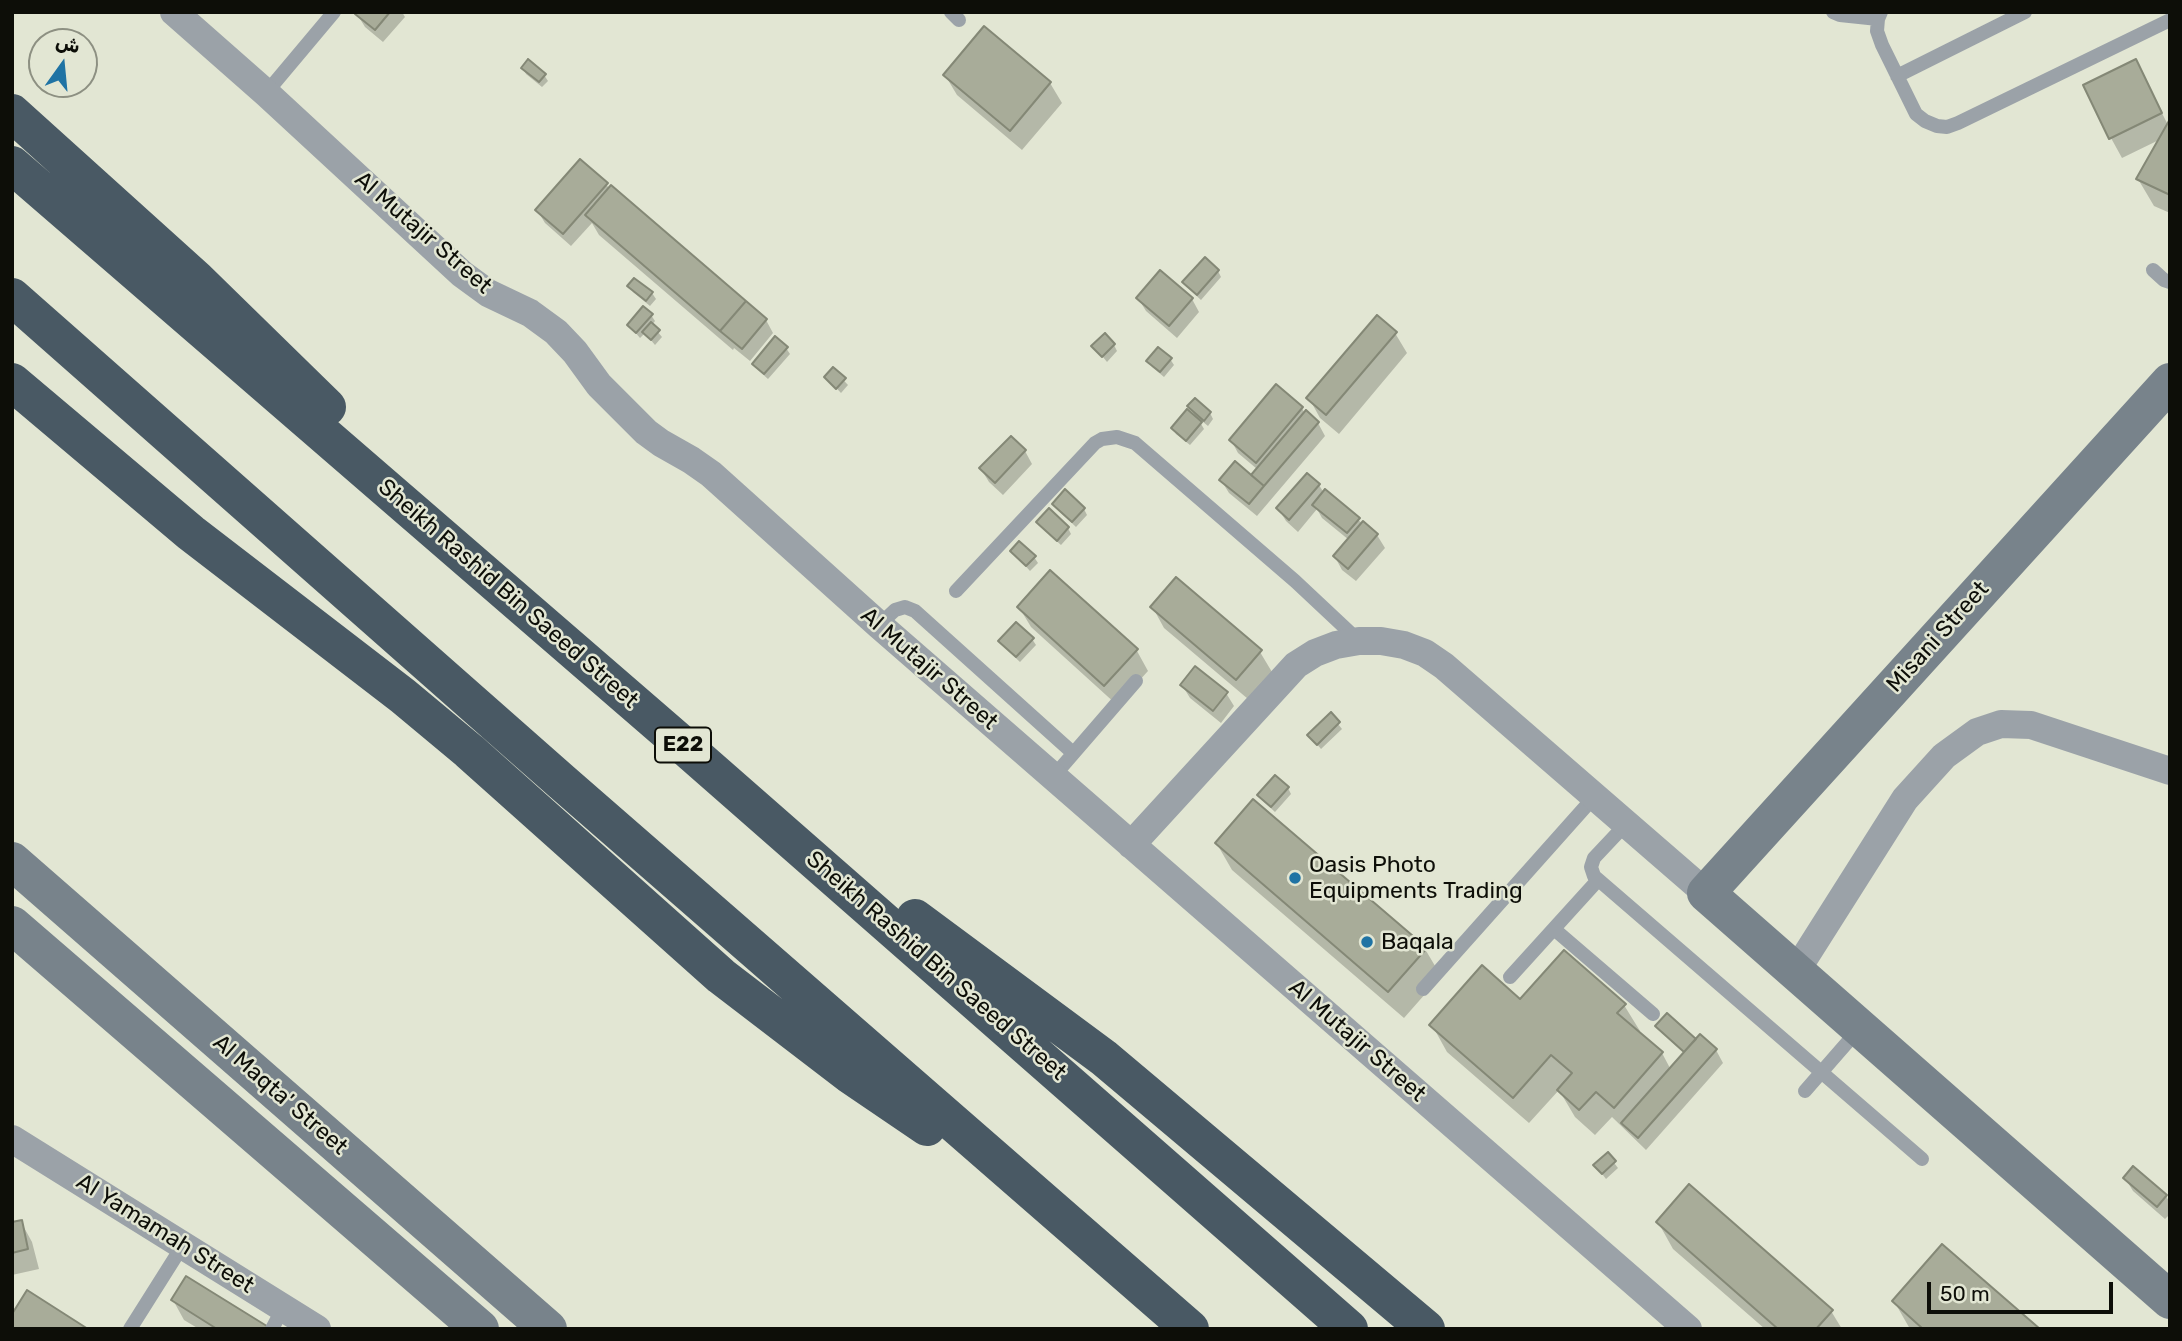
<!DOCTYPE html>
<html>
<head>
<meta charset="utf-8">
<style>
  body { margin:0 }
  #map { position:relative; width:2182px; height:1341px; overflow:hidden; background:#e2e6d3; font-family:Rubik,"Noto Sans Arabic",sans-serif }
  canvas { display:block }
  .frame { position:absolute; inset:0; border:14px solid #0d0e08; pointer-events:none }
  .north { position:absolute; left:28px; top:28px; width:70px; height:70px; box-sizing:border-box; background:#e2e6d3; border:2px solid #8d9082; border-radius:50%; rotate:15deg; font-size:19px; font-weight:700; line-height:28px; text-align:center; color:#0d0e08 }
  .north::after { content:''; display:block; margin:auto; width:24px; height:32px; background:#1f73a4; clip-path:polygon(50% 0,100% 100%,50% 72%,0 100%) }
  .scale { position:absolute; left:1927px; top:1282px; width:186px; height:32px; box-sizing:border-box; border:4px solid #0d0e08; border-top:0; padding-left:9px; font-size:21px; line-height:24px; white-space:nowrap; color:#0d0e08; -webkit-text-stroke:5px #e2e6d3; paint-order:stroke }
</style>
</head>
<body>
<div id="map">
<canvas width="2182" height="1341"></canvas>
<div class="frame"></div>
<div class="north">ش</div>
<div class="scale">50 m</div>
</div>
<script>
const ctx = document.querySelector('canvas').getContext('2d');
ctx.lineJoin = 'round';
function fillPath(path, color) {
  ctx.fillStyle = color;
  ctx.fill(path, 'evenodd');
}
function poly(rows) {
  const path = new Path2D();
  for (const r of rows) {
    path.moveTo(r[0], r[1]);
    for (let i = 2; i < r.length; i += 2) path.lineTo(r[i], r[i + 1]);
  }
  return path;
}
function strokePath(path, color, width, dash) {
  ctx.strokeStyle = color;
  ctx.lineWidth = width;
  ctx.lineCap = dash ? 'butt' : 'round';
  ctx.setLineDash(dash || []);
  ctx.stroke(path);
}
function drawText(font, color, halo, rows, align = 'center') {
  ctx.font = font + ' Rubik,sans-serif';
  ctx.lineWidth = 5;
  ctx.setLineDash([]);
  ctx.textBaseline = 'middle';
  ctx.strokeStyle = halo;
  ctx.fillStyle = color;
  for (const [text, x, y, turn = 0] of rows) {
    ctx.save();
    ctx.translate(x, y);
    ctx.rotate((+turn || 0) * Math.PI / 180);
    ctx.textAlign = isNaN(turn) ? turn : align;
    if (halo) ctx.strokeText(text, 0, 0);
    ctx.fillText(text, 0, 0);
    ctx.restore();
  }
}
fillPath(poly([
  [359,12,402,12,405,17,383,42,365,27,357,14],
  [2136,62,2168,125,2170,123,2170,213,2154,206,2138,179,2161,139,2122,158,2111,138],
  [523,68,544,75,548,81,542,87,526,74],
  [945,75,1050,83,1062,103,1022,150,957,95],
  [606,184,610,190,766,320,773,333,750,361,734,348,733,350,599,235,592,223,571,246,545,223,537,210],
  [1218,271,1221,277,1201,300,1188,288,1184,282],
  [635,280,652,293,656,299,650,306,633,292,630,286],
  [1138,298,1192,299,1199,312,1177,338,1146,311],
  [651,315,655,321,652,325,662,337,655,345,645,333,640,338,629,325],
  [1395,333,1407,353,1339,434,1320,418,1309,398],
  [1114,345,1117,351,1107,362,1094,346],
  [786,348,790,354,768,379,758,370,754,364],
  [1170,359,1174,365,1164,377,1152,367,1149,361],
  [833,369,848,385,841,393,826,377],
  [1189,406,1210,413,1213,419,1208,426,1197,417,1204,429,1190,445,1176,434,1173,428,1197,419],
  [1302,408,1305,414,1318,423,1325,436,1257,516,1229,493,1221,480,1251,477,1257,469,1238,453,1231,440],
  [1025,451,1032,464,1003,495,989,482,981,469],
  [1319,485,1324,493,1377,535,1385,548,1356,581,1342,570,1335,557,1349,540,1322,518,1317,509,1298,532,1286,521,1278,508],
  [1054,504,1084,509,1087,515,1076,527,1058,510],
  [1038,522,1068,528,1071,534,1061,545,1042,528],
  [1012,551,1034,557,1038,563,1030,571],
  [1051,572,1137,651,1148,671,1117,705,1031,627,1019,607],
  [1153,608,1260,652,1272,672,1248,699,1164,628],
  [1032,639,1036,645,1020,662,1004,647,1000,641],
  [1182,685,1226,693,1234,706,1221,723,1190,698],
  [1331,715,1342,729,1321,749,1309,735],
  [1275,777,1288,788,1291,794,1275,812,1263,801,1259,795],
  [1217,844,1425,949,1441,976,1404,1018,1232,870],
  [1521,1002,1624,1005,1640,1031,1638,1033,1662,1053,1671,1070,1685,1053,1661,1032,1657,1026,1716,1050,1723,1063,1646,1150,1612,1117,1595,1135,1575,1117,1559,1090,1529,1123,1447,1052,1432,1025],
  [1608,1155,1618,1168,1606,1179,1596,1166],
  [2125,1178,2166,1196,2170,1203,2170,1214,2165,1219,2133,1191],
  [21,1222,32,1242,39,1269,12,1275,12,1224],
  [1658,1222,1831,1311,1842,1329,1765,1329,1673,1249],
  [186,1278,267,1329,199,1329,184,1320,173,1300],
  [1894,1301,2037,1329,1910,1329]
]), '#0003');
const building = poly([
  [356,12,390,12,375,30,355,14,356,12],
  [984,26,1051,82,1010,131,943,75,984,26],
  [528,59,546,74,539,82,521,68,528,59],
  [2136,59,2162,113,2109,139,2083,85,2136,59],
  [2170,119,2170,195,2136,179,2170,119],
  [580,159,608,183,563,234,535,210,580,159],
  [611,185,746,301,720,331,585,215,611,185],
  [1205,257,1219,270,1197,295,1182,282,1205,257],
  [1160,270,1193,298,1169,326,1136,298,1160,270],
  [634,278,653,292,646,301,627,286,634,278],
  [746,301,767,319,742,349,720,331,746,301],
  [643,306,653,314,636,333,627,325,643,306],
  [1377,315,1397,332,1326,415,1306,398,1377,315],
  [651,322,660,330,651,340,642,332,651,322],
  [1105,333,1115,344,1102,357,1091,346,1105,333],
  [775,336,788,347,764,374,752,364,775,336],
  [1158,347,1172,358,1160,372,1146,361,1158,347],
  [833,367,846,378,836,389,824,377,833,367],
  [1276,384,1303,407,1256,463,1229,440,1276,384],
  [1195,398,1211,412,1204,421,1187,406,1195,398],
  [1187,409,1202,422,1186,441,1171,428,1187,409],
  [1306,410,1319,422,1264,486,1251,475,1306,410],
  [1011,436,1026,450,995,483,979,468,1011,436],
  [1235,461,1264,486,1249,504,1219,480,1235,461],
  [1307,473,1320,484,1289,520,1276,508,1307,473],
  [1065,489,1085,508,1072,522,1052,504,1065,489],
  [1325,489,1360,518,1347,533,1312,505,1325,489],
  [1049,508,1069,527,1057,541,1036,522,1049,508],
  [1363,521,1378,534,1348,569,1333,556,1363,521],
  [1019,541,1036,556,1026,566,1010,551,1019,541],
  [1050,570,1138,649,1104,686,1017,607,1050,570],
  [1176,577,1262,650,1236,680,1150,607,1176,577],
  [1016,622,1034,638,1016,657,998,641,1016,622],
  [1195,666,1228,692,1213,711,1180,685,1195,666],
  [1331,712,1340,722,1317,745,1307,735,1331,712],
  [1275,775,1289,787,1271,807,1257,795,1275,775],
  [1253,799,1427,948,1388,992,1215,843,1253,799],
  [1564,950,1626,1004,1617,1013,1663,1052,1614,1108,1596,1092,1579,1110,1557,1090,1572,1073,1551,1055,1513,1098,1429,1025,1482,965,1520,999,1564,950],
  [1667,1013,1696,1039,1684,1052,1655,1026,1667,1013],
  [1700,1034,1717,1049,1638,1138,1621,1123,1700,1034],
  [1608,1152,1616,1161,1602,1174,1593,1165,1608,1152],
  [2133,1166,2167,1195,2157,1207,2123,1178,2133,1166],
  [1689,1184,1833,1310,1816,1329,1778,1329,1656,1222,1689,1184],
  [22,1220,28,1249,12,1253,12,1222,22,1220],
  [1942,1244,2040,1329,1923,1329,1892,1301,1942,1244],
  [186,1276,270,1328,217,1329,171,1300,186,1276],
  [27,1290,88,1329,12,1329,12,1314,27,1290]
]);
fillPath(building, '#a8ac99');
strokePath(building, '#848876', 2);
strokePath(poly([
  [951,12,959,20],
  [1833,12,1840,15,1878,19],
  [1881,12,1878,19,1877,31,1882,45,1916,114,1925,121,1937,126,1947,127,1958,123,2170,20],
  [1897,76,2025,12],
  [266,93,334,12],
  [2153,270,2164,280,2170,282],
  [956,591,1095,443,1102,439,1117,437,1135,443,1295,581,1359,641],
  [879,625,895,610,905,607,915,611,1073,753],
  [1053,777,1136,681],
  [1626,824,1594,858,1591,867,1594,876,1922,1159],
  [1554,929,1653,1014],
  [1510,977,1598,880],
  [1423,989,1595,796],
  [1805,1091,1859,1029],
  [130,1329,183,1245],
  [272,1329,283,1308]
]), '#9ba2a8', 14);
strokePath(poly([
  [174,12,266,93,462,274,488,293,530,313,556,332,575,352,599,385,646,432,661,443,691,460,711,474,879,625,1688,1329],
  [1131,845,1296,665,1315,653,1336,645,1359,641,1381,641,1404,645,1425,653,1444,666,1706,893],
  [1796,971,1905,799,1944,756,1977,732,2001,724,2031,725,2170,771],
  [12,1139,317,1329]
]), '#9ba2a8', 28);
strokePath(poly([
  [2170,382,1706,893,2170,1300],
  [12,861,548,1329],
  [12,925,480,1329]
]), '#78838b', 38);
strokePath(poly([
  [12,113,196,279,327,407],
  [12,165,685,747,1349,1329],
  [12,297,562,782,1190,1329],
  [12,382,191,533,403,696,469,751,721,976,849,1074,927,1127],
  [915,918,1104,1058,1426,1329]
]), '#495964', 38);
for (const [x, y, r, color] of [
  [1295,878,7,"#1f73a4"],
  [1367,942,7,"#1f73a4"]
]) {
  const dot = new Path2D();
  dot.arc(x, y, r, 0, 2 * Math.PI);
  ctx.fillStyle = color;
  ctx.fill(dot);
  strokePath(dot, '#e2e6d3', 2.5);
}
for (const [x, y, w] of [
  [683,745,56]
]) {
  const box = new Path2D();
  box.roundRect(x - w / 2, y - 17.5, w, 35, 5);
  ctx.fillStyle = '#e2e6d3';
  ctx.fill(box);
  strokePath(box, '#0d0e08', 2);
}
drawText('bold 21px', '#0d0e08', null, [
  ["E22",683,745]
]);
drawText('23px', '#0d0e08', '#e2e6d3', [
  ["Al Mutajir Street",423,233,41],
  ["Sheikh Rashid Bin Saeed Street",508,594,41],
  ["Misani Street",1938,637,-48],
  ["Al Mutajir Street",929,669,41],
  ["Sheikh Rashid Bin Saeed Street",936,966,41],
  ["Al Mutajir Street",1357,1041,41],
  ["Al Maqta' Street",280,1095,41],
  ["Al Yamamah Street",165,1234,32]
]);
drawText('23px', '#0d0e08', '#e2e6d3', [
  ["Oasis Photo",1309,865],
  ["Equipments Trading",1309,891],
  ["Baqala",1381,942]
], 'left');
</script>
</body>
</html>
